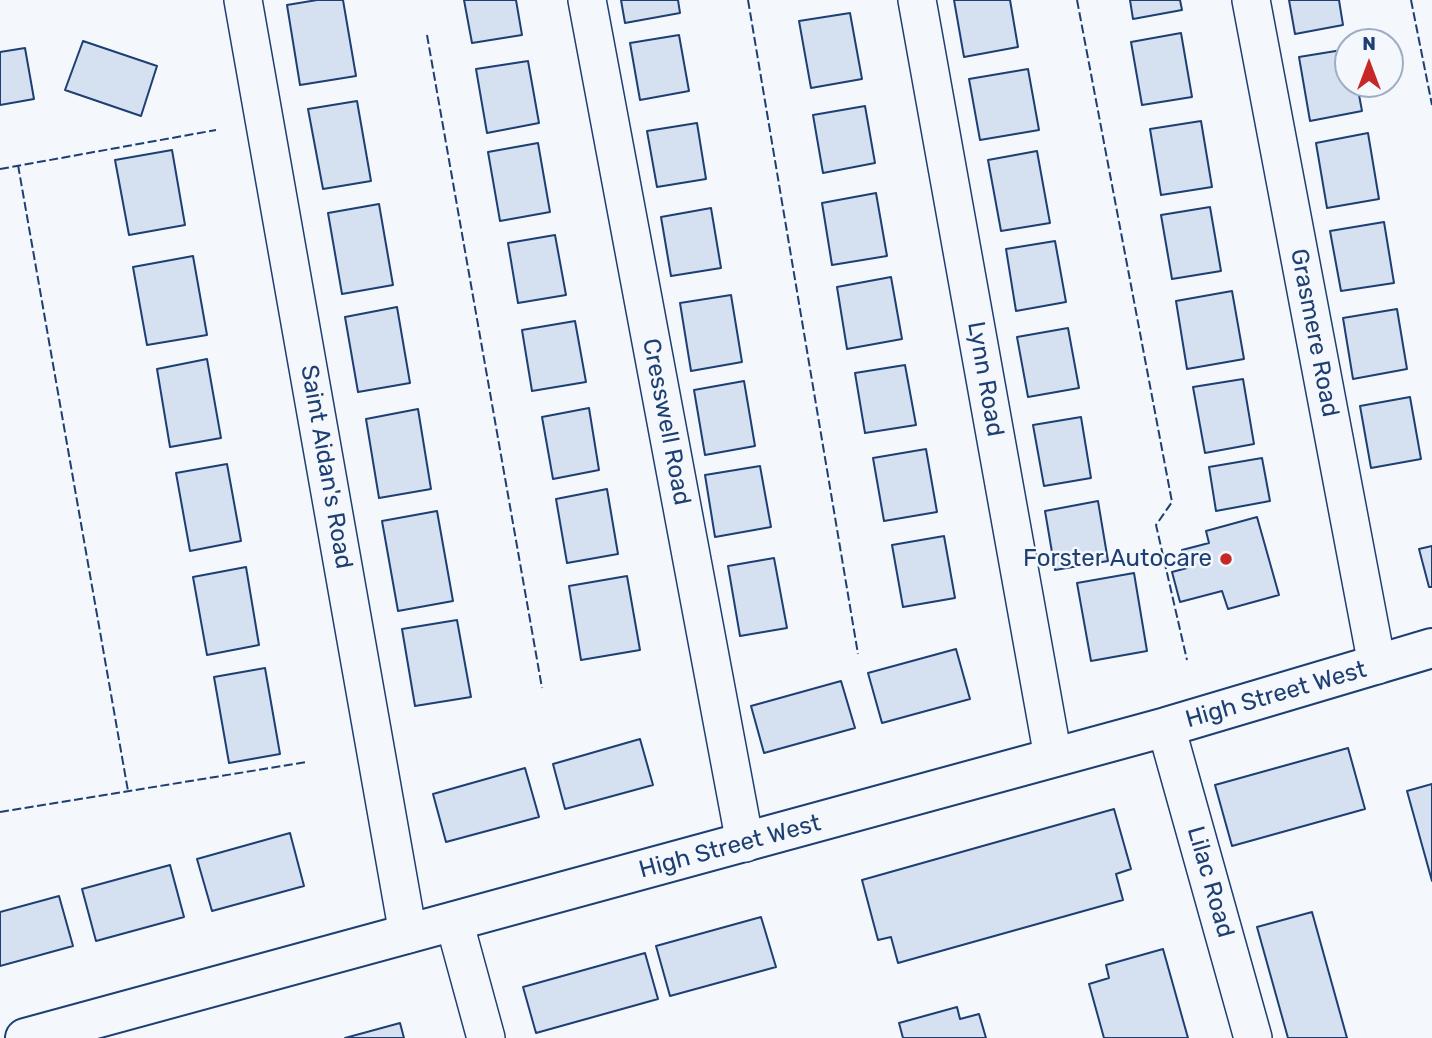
<!DOCTYPE html>
<html>
<head>
<meta charset="utf-8">
<style>
  body { margin:0 }
  #map { position:relative; width:1432px; height:1038px; overflow:hidden; background:#f4f7fb; font-family:Rubik,sans-serif }
  canvas { display:block }
  .north { position:absolute; left:1334px; top:28px; width:70px; height:70px; box-sizing:border-box; background:#f4f7fb; border:2px solid #9eadc5; border-radius:50%; rotate:0deg; font-size:19px; font-weight:700; line-height:28px; text-align:center; color:#1d3f73 }
  .north::after { content:''; display:block; margin:auto; width:24px; height:32px; background:#c62828; clip-path:polygon(50% 0,100% 100%,50% 72%,0 100%) }
</style>
</head>
<body>
<div id="map">
<canvas width="1432" height="1038"></canvas>
<div class="north">N</div>
</div>
<script>
const ctx = document.querySelector('canvas').getContext('2d');
ctx.lineJoin = 'round';
function fillPath(path, color) {
  ctx.fillStyle = color;
  ctx.fill(path, 'evenodd');
}
function poly(rows) {
  const path = new Path2D();
  for (const r of rows) {
    path.moveTo(r[0], r[1]);
    for (let i = 2; i < r.length; i += 2) path.lineTo(r[i], r[i + 1]);
  }
  return path;
}
function strokePath(path, color, width, dash) {
  ctx.strokeStyle = color;
  ctx.lineWidth = width;
  ctx.lineCap = dash ? 'butt' : 'round';
  ctx.setLineDash(dash || []);
  ctx.stroke(path);
}
function drawText(font, color, halo, rows, align = 'center') {
  ctx.font = font + ' Rubik,sans-serif';
  ctx.lineWidth = 5;
  ctx.setLineDash([]);
  ctx.textBaseline = 'middle';
  ctx.strokeStyle = halo;
  ctx.fillStyle = color;
  for (const [text, x, y, turn = 0] of rows) {
    ctx.save();
    ctx.translate(x, y);
    ctx.rotate((+turn || 0) * Math.PI / 180);
    ctx.textAlign = isNaN(turn) ? turn : align;
    if (halo) ctx.strokeText(text, 0, 0);
    ctx.fillText(text, 0, 0);
    ctx.restore();
  }
}
const building = poly([
  [317,0,343,0,356,76,300,85,287,5,317,0],
  [464,0,516,0,522,35,472,43,464,0],
  [621,0,678,0,680,13,625,23,621,0],
  [954,0,1010,0,1018,47,964,57,954,0],
  [1130,0,1180,0,1182,10,1133,19,1130,0],
  [1289,0,1339,0,1343,25,1295,34,1289,0],
  [850,13,862,79,811,88,799,21,850,13],
  [1181,33,1192,97,1142,105,1131,42,1181,33],
  [679,35,689,91,640,100,630,43,679,35],
  [83,41,157,66,141,116,65,90,83,41],
  [25,48,34,99,0,105,0,52,25,48],
  [1348,49,1348,84,1357,84,1362,111,1310,121,1299,57,1348,49],
  [528,61,539,123,487,133,476,69,528,61],
  [1028,69,1039,130,980,140,969,79,1028,69],
  [357,101,371,181,323,189,308,109,357,101],
  [865,106,875,163,823,173,813,115,865,106],
  [1201,121,1212,187,1161,195,1150,129,1201,121],
  [697,123,706,179,657,187,647,131,697,123],
  [1368,133,1379,199,1327,208,1316,143,1368,133],
  [538,143,550,212,500,221,488,152,538,143],
  [172,150,185,225,129,235,115,160,172,150],
  [1037,151,1050,223,1001,231,988,160,1037,151],
  [876,193,887,256,832,265,822,203,876,193],
  [379,204,393,285,342,294,328,213,379,204],
  [1210,207,1221,271,1172,279,1161,215,1210,207],
  [711,208,721,268,671,276,661,217,711,208],
  [1384,222,1394,283,1341,291,1330,231,1384,222],
  [555,235,566,295,518,303,508,243,555,235],
  [1055,241,1066,302,1016,311,1006,249,1055,241],
  [193,256,207,335,147,345,133,267,193,256],
  [891,277,902,339,847,349,837,287,891,277],
  [1232,291,1244,359,1187,369,1176,301,1232,291],
  [731,295,742,362,691,371,680,303,731,295],
  [397,307,410,383,358,392,345,317,397,307],
  [1397,309,1407,369,1353,379,1343,318,1397,309],
  [575,321,586,382,532,391,522,330,575,321],
  [1068,328,1079,388,1028,397,1017,337,1068,328],
  [207,359,221,438,170,447,157,369,207,359],
  [905,365,916,425,865,433,855,373,905,365],
  [1243,379,1254,444,1205,453,1193,387,1243,379],
  [744,381,755,446,705,455,694,390,744,381],
  [1410,397,1421,459,1371,468,1360,406,1410,397],
  [589,408,599,470,553,479,542,417,589,408],
  [418,409,431,489,379,498,366,419,418,409],
  [1081,417,1091,478,1044,486,1033,425,1081,417],
  [926,449,937,512,884,521,873,458,926,449],
  [1262,458,1270,501,1216,511,1209,467,1262,458],
  [227,464,241,541,190,551,176,473,227,464],
  [760,466,771,527,715,537,705,475,760,466],
  [607,489,618,554,567,563,556,499,607,489],
  [1098,501,1108,561,1055,570,1045,511,1098,501],
  [437,511,453,601,398,611,382,521,437,511],
  [1257,517,1279,595,1228,609,1222,591,1180,602,1172,572,1187,568,1182,550,1209,543,1206,531,1257,517],
  [944,536,955,598,903,607,892,545,944,536],
  [1432,546,1432,587,1429,587,1419,549,1432,546],
  [774,558,787,628,740,636,728,566,774,558],
  [246,567,259,645,207,655,193,577,246,567],
  [1134,573,1147,651,1091,661,1077,583,1134,573],
  [627,576,640,650,581,660,569,586,627,576],
  [457,620,471,697,415,706,402,629,457,620],
  [956,649,970,699,882,723,868,673,956,649],
  [265,668,280,754,229,763,214,677,265,668],
  [841,681,855,728,764,753,751,706,841,681],
  [640,739,653,785,565,809,553,764,640,739],
  [1348,748,1365,809,1232,846,1215,785,1348,748],
  [525,768,539,817,446,842,433,794,525,768],
  [1432,784,1432,881,1407,791,1432,784],
  [1114,809,1131,869,1116,874,1123,900,898,963,891,937,878,940,862,880,1114,809],
  [290,833,304,886,212,911,197,859,290,833],
  [170,865,184,917,96,941,82,889,170,865],
  [59,896,73,946,0,966,0,912,59,896],
  [1312,912,1347,1038,1288,1038,1257,927,1312,912],
  [761,917,776,967,670,996,656,946,761,917],
  [1163,949,1188,1038,1104,1038,1089,984,1109,978,1106,965,1163,949],
  [645,953,658,999,536,1033,523,987,645,953],
  [957,1007,960,1019,979,1014,986,1038,903,1038,899,1023,957,1007],
  [400,1023,404,1038,345,1038,400,1023]
]);
fillPath(building, '#d5e0f0');
strokePath(building, '#1d3f73', 2);
const minor = poly([
  [243,0,408,934],
  [587,0,745,843],
  [917,0,1053,757],
  [1251,0,1377,665],
  [1166,727,1253,1038],
  [454,921,486,1038]
]);
const primary = poly([
  [25,1038,1166,727,1432,648]
]);
strokePath(minor, '#1d3f73', 40);
strokePath(primary, '#1d3f73', 42);
strokePath(minor, '#f4f7fb', 37);
strokePath(primary, '#f4f7fb', 38);
strokePath(poly([
  [748,0,858,654],
  [1077,0,1172,502,1156,525,1187,660],
  [1411,0,1432,105],
  [427,35,542,688],
  [18,165,128,791],
  [0,169,216,130],
  [0,812,307,762]
]), '#1d3f73', 2, [9, 3.5]);
for (const [x, y, r, color] of [
  [1226,559,7,"#c62828"]
]) {
  const dot = new Path2D();
  dot.arc(x, y, r, 0, 2 * Math.PI);
  ctx.fillStyle = color;
  ctx.fill(dot);
  strokePath(dot, '#f4f7fb', 2.5);
}
drawText('24px', '#1d3f73', '#f4f7fb', [
  ["Grasmere Road",1314,333,79],
  ["Lynn Road",985,379,80],
  ["Cresswell Road",666,422,79],
  ["Saint Aidan's Road",326,467,80],
  ["High Street West",1276,695,-16],
  ["High Street West",730,847,-15],
  ["Lilac Road",1210,882,74]
]);
drawText('24px', '#1d3f73', '#f4f7fb', [
  ["Forster Autocare",1212,559]
], 'right');
</script>
</body>
</html>
